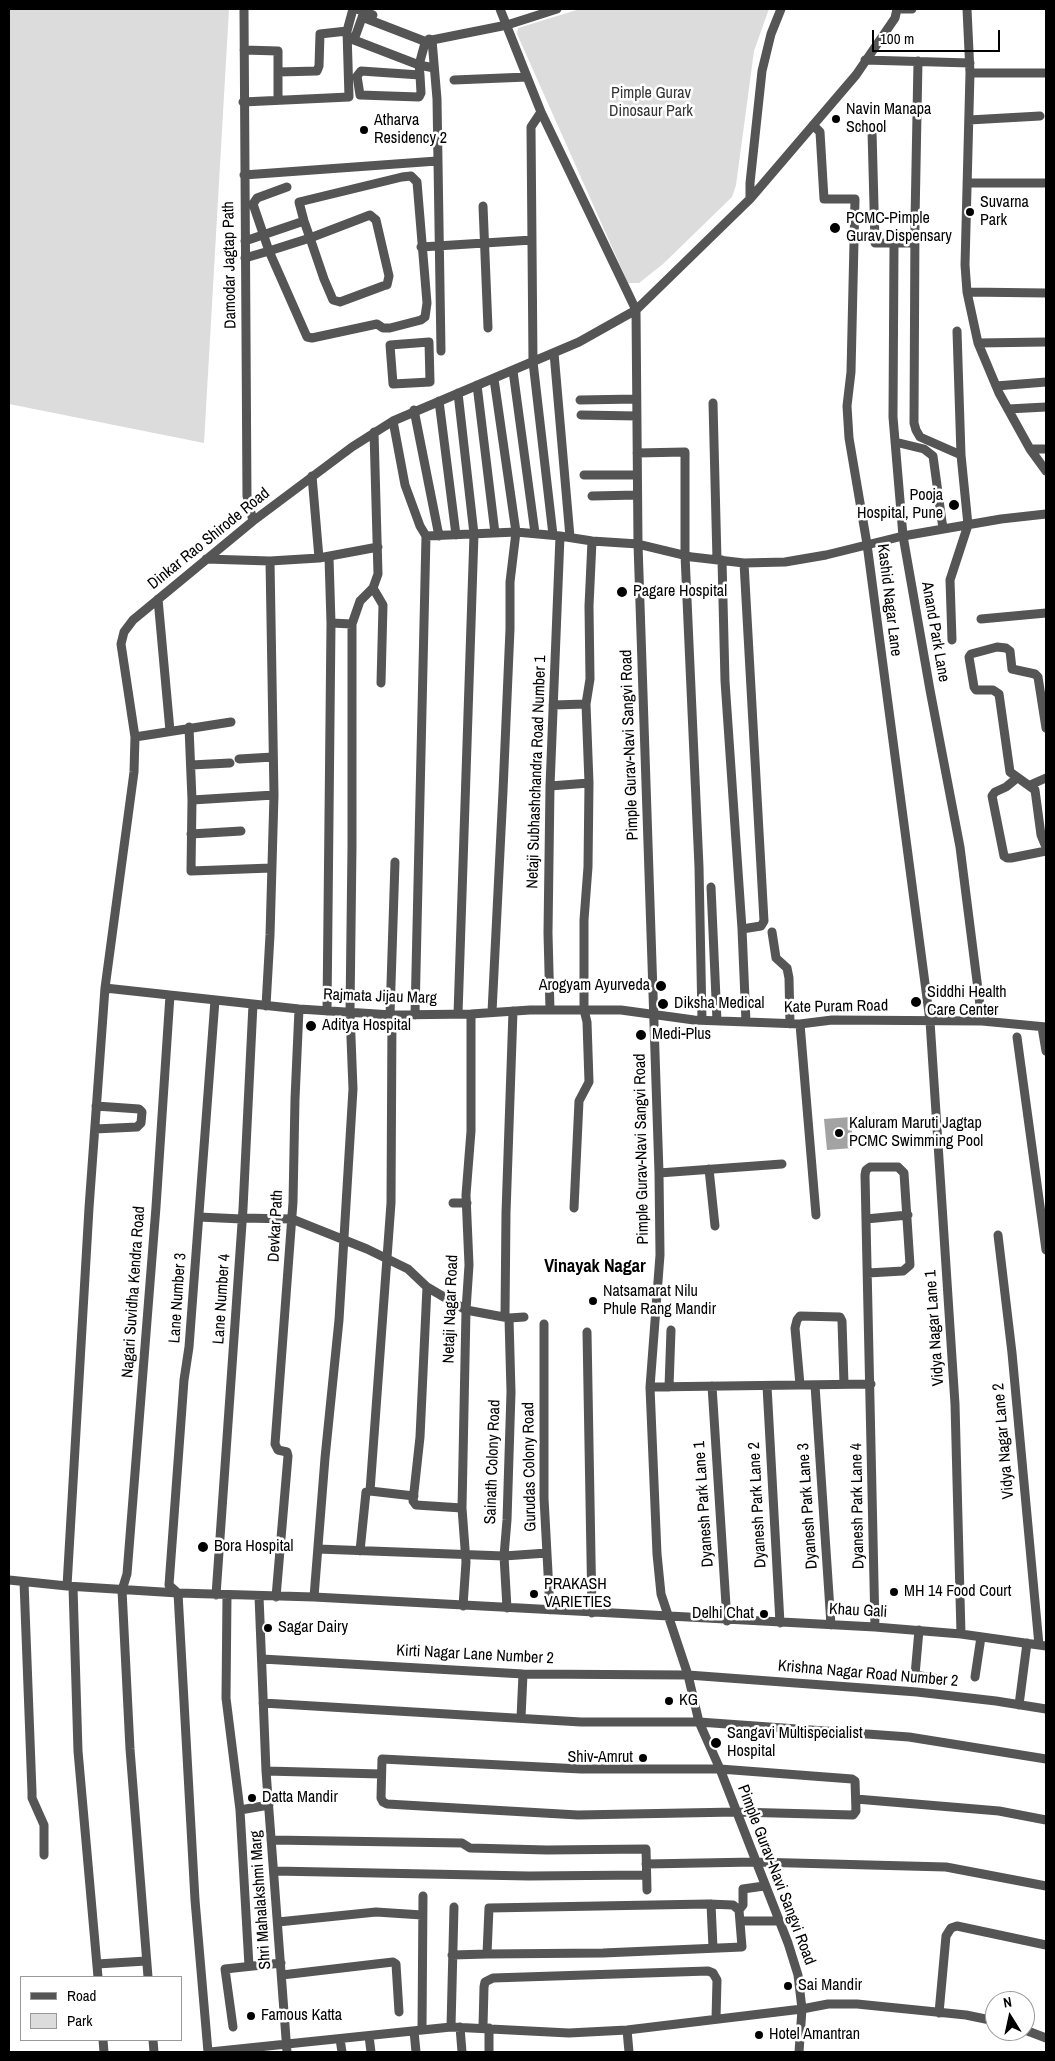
<!DOCTYPE html>
<html>
<head>
<meta charset="utf-8">
<style>
  body { margin:0 }
  #map { position:relative; width:1055px; height:2061px; overflow:hidden; background:#fff; font-family:"Archivo Narrow",sans-serif }
  canvas { display:block }
  .frame { position:absolute; inset:0; border:10px solid #000; pointer-events:none }
  .legend { position:absolute; left:20px; top:1976px; width:162px; height:65px; box-sizing:border-box; background:#fff; border:1px solid #999; margin:0; padding:6px 9px; list-style:none; font-size:15px; color:#000 }
  .legend li { display:flex; align-items:center; gap:10px; height:25px }
  .legend b { width:25px; border:1px solid #999 }
  .north { position:absolute; left:985px; top:1991px; width:50px; height:50px; box-sizing:border-box; background:#fff; border:1px solid #999; border-radius:50%; rotate:350deg; font-size:14px; font-weight:700; line-height:20px; text-align:center; color:#000 }
  .north::after { content:''; display:block; margin:auto; width:18px; height:22px; background:#000; clip-path:polygon(50% 0,100% 100%,50% 72%,0 100%) }
  .scale { position:absolute; left:872px; top:30px; width:128px; height:22px; box-sizing:border-box; border:2px solid #000; border-top:0; padding-left:6px; font-size:15px; line-height:18px; white-space:nowrap; color:#000; -webkit-text-stroke:4px #fff; paint-order:stroke }
</style>
</head>
<body>
<div id="map">
<canvas width="1055" height="2061"></canvas>
<div class="frame"></div>
<ul class="legend">
<li><b style="height:6px;background:#555"></b>Road</li>
<li><b style="height:14px;background:#dcdcdc"></b>Park</li>
</ul>
<div class="north">N</div>
<div class="scale">100 m</div>
</div>
<script>
const ctx = document.querySelector('canvas').getContext('2d');
ctx.lineJoin = 'round';
function fillPath(path, color) {
  ctx.fillStyle = color;
  ctx.fill(path, 'evenodd');
}
function poly(rows) {
  const path = new Path2D();
  for (const r of rows) {
    path.moveTo(r[0], r[1]);
    for (let i = 2; i < r.length; i += 2) path.lineTo(r[i], r[i + 1]);
  }
  return path;
}
function strokePath(path, color, width, dash) {
  ctx.strokeStyle = color;
  ctx.lineWidth = width;
  ctx.lineCap = dash ? 'butt' : 'round';
  ctx.setLineDash(dash || []);
  ctx.stroke(path);
}
function drawText(font, color, halo, rows, align = 'center') {
  ctx.font = font + ' "Archivo Narrow",sans-serif';
  ctx.lineWidth = 5;
  ctx.setLineDash([]);
  ctx.textBaseline = 'middle';
  ctx.strokeStyle = halo;
  ctx.fillStyle = color;
  for (const [text, x, y, turn = 0] of rows) {
    ctx.save();
    ctx.translate(x, y);
    ctx.rotate((+turn || 0) * Math.PI / 180);
    ctx.textAlign = isNaN(turn) ? turn : align;
    if (halo) ctx.strokeText(text, 0, 0);
    ctx.fillText(text, 0, 0);
    ctx.restore();
  }
}
fillPath(poly([
  [9,9,229,9,204,443,9,404],
  [580,9,769,9,754,51,736,185,732,197,663,264,639,283,628,283,517,34,518,28]
]), '#dcdcdc');
fillPath(poly([
  [851,1117,853,1148,827,1150,824,1119]
]), '#a3a3a3');
strokePath(poly([
  [244,9,247,496,253,521],
  [357,9,373,15],
  [500,9,541,112,636,310,638,544,659,1173,660,1255,650,1387,657,1554,661,1594,688,1675,699,1722,720,1769,788,1943,798,1975,802,2009,799,2052],
  [901,9,912,9],
  [967,9,970,73,965,265,967,292,978,343,999,393,1030,449,1046,471],
  [364,12,354,40,419,65,434,68],
  [362,17,424,41,425,43,419,65,420,75,361,71,357,76,360,95,419,97,421,93,420,75],
  [429,39,432,40,507,25,557,9],
  [432,40,437,99,441,351],
  [244,50,278,51,278,100],
  [865,60,970,63],
  [918,61,915,220,914,423,916,430,920,437,961,455,968,525,950,580,952,640],
  [278,72,317,71,319,66,320,34,347,31],
  [970,73,1046,73],
  [454,80,527,77],
  [243,102,349,97,347,31,353,9],
  [541,112,531,127,533,362,553,535],
  [969,120,1040,116],
  [813,125,820,132,824,199,855,199,851,372,847,406,849,438,867,544,930,1021,955,1404,961,1634],
  [872,131,875,243,915,243],
  [244,175,437,161],
  [967,183,1046,183],
  [750,199,750,183,762,71,771,34,781,9],
  [483,206,488,328],
  [245,241,304,221],
  [894,244,893,417,903,536,930,690,960,847,982,1021],
  [421,247,532,240],
  [245,258,269,251,310,238,370,215,376,220,389,276,387,285,383,286,340,302,333,300,324,279,310,238,304,221,299,202,402,177,411,176,417,182,427,303,425,317,421,320,390,328,383,328,377,324,312,338,307,337,269,251,253,204,257,198,287,187],
  [967,292,1046,293],
  [957,331,961,455],
  [429,342,430,382,393,384,390,345,429,342],
  [978,343,1046,342],
  [554,353,570,537],
  [513,371,535,533],
  [477,385,495,533],
  [996,386,1046,382],
  [580,400,636,399],
  [439,401,456,535],
  [713,403,717,560],
  [1008,409,1046,407],
  [414,410,439,536],
  [581,415,637,416],
  [393,421,405,485,420,526,426,536,415,1015],
  [895,442,924,449,933,456,943,529],
  [1030,449,1046,449],
  [637,453,685,452,685,555,699,867,702,1020],
  [584,475,637,475],
  [312,476,319,558],
  [592,496,637,495],
  [426,536,516,532,560,536,592,541,638,544,692,557,744,563,785,562,826,555,903,536,1001,519,1046,514],
  [206,559,270,561,319,558,378,547],
  [722,560,725,681,742,929],
  [744,563,764,921,761,926,742,929,746,1022],
  [373,588,383,605,381,683],
  [158,599,170,731],
  [981,619,1046,613],
  [331,623,352,624],
  [553,705,586,704],
  [189,727,192,800,191,871,271,868],
  [1046,728,1038,677,1035,674,1012,669,1010,651,1006,648,997,647,971,654,969,657,974,687,976,690,993,690,999,694,1010,772,1035,790,1041,835,1046,847],
  [135,737,231,722],
  [239,759,273,757],
  [191,765,230,763],
  [1017,778,1006,787,995,792,992,796,1004,856,1007,858,1011,858,1046,851],
  [1030,785,1046,778],
  [550,786,589,783],
  [192,800,274,795],
  [191,834,241,831],
  [711,887,717,1021],
  [772,932,776,958,787,968,789,978,790,1024],
  [105,988,299,1009,392,1015,471,1014,530,1010,621,1010,694,1020,800,1024,832,1020,982,1021,1046,1027],
  [266,1006,270,935,274,795,270,561],
  [550,1010,548,933,550,786,560,536],
  [327,1011,331,623,329,557],
  [492,1012,503,791,510,629,510,582,516,532,494,379],
  [458,1014,474,534,458,393],
  [390,1015,395,862],
  [800,1024,816,1215],
  [1042,1027,1046,1051],
  [1017,1037,1046,1250],
  [95,1129,137,1127,141,1123,142,1112,139,1109,96,1106],
  [709,1169,715,1226],
  [659,1173,782,1164],
  [453,1203,467,1203],
  [574,1208,579,1101,589,1082,587,1022,584,1010,584,920,588,867,589,783,586,704,590,679,589,606,592,541],
  [199,1217,242,1219],
  [242,1218,292,1219,367,1249,408,1269,427,1287,466,1310,509,1318,524,1317],
  [866,1219,908,1215],
  [998,1235,1012,1353,1039,1645],
  [868,1273,903,1271,910,1265,904,1173,898,1167,870,1167,866,1170,865,1175,875,1627],
  [427,1287,420,1437,413,1501,416,1505,462,1508],
  [505,1315,506,1213,513,1011],
  [544,1324,544,1498,550,1610],
  [587,1332,592,1613],
  [800,1385,795,1328,797,1320,800,1316,840,1317,842,1321,844,1384],
  [815,1385,831,1625],
  [712,1386,727,1621],
  [767,1386,780,1623],
  [650,1387,871,1384],
  [669,1387,671,1330],
  [370,1491,391,1203,392,1015],
  [318,1549,504,1556,547,1553],
  [360,1551,366,1492,370,1491,414,1496],
  [9,1580,67,1586,178,1593,314,1597,875,1627,961,1634,1046,1646],
  [24,1582,32,1792,32,1798,44,1825,44,1855],
  [67,1586,89,1208,105,988,134,772,135,737,121,644,124,632,133,620,253,521,352,447,393,421,579,342,636,310,750,199,856,75,895,18,897,9],
  [73,1587,78,1751,98,1977],
  [216,1595,243,1209,253,1004],
  [227,1595,226,1698,240,1810,249,1966],
  [259,1596,266,1771,287,2052],
  [276,1597,288,1456,287,1452,278,1450,275,1444,293,1202,295,1099,299,1009],
  [314,1597,325,1458,339,1320,353,1089,350,1012,352,846,352,624,360,601,373,588,378,574,374,432],
  [463,1606,466,1562,462,1508,466,1310,469,1265,466,1195,471,1131,471,1014],
  [507,1608,504,1556,507,1520,511,1392,509,1318],
  [919,1630,915,1675,939,1679],
  [262,1659,523,1674,688,1675,917,1692,996,1701,1046,1709],
  [975,1677,981,1637],
  [263,1703,581,1722,699,1722,909,1737,1046,1759],
  [1019,1705,1027,1643],
  [521,1718,523,1674],
  [382,1759,581,1769,720,1769,852,1779,855,1781,856,1811,853,1815,736,1812,578,1815,387,1804,383,1802,381,1798,382,1759],
  [266,1771,381,1774],
  [856,1799,999,1811,1046,1820],
  [240,1810,269,1805],
  [271,1840,462,1843,470,1848,547,1850,646,1849,647,1890],
  [646,1864,755,1862,946,1867,1046,1886],
  [274,1871,529,1876,646,1875],
  [711,1904,713,1948],
  [739,1910,743,1905,743,1889,764,1886],
  [740,1921,779,1921],
  [278,1922,376,1912,422,1915],
  [452,1955,487,1954,603,1953,742,1947,739,1910,733,1905,708,1904,489,1908,487,1954],
  [97,1964,146,1961],
  [282,1975,393,1962,396,1964,399,2012],
  [148,1977,130,1749,122,1590,127,1574,156,1207,170,995],
  [939,2013,946,1936,951,1928,957,1926,1046,1945],
  [233,2027,225,1969,281,1963],
  [451,2027,454,1907],
  [460,2027,462,2052],
  [483,2027,484,1987,485,1982,493,1978,708,1971,713,1973,717,1980,716,2019],
  [489,2028,489,2052],
  [422,2030,423,1896],
  [627,2030,629,2052],
  [1025,2030,1046,2038],
  [414,2031,416,2052],
  [369,2036,371,2052],
  [340,2039,342,2052],
  [103,2040,104,2052],
  [153,2040,154,2052],
  [208,2052,195,1900,178,1593,169,1585,184,1380,189,1347,215,1000],
  [210,2052,451,2027,569,2033,627,2030,802,2009,828,2004,857,2004,966,2015,995,2021]
]), '#555', 9);
for (const [x, y, r, color] of [
  [836,119,5,"#000"],
  [364,130,5,"#000"],
  [970,212,5,"#000"],
  [835,228,6,"#000"],
  [954,505,6,"#000"],
  [622,592,6,"#000"],
  [661,986,6,"#000"],
  [916,1002,6,"#000"],
  [663,1004,6,"#000"],
  [311,1026,6,"#000"],
  [641,1035,6,"#000"],
  [839,1133,5,"#000"],
  [593,1301,5,"#000"],
  [203,1547,6,"#000"],
  [894,1592,5,"#000"],
  [534,1594,5,"#000"],
  [764,1614,5,"#000"],
  [268,1628,5,"#000"],
  [669,1701,5,"#000"],
  [716,1743,6,"#000"],
  [643,1758,5,"#000"],
  [252,1798,5,"#000"],
  [788,1986,5,"#000"],
  [251,2016,5,"#000"],
  [759,2035,5,"#000"]
]) {
  const dot = new Path2D();
  dot.arc(x, y, r, 0, 2 * Math.PI);
  ctx.fillStyle = color;
  ctx.fill(dot);
  strokePath(dot, '#fff', 2);
}
drawText('16px', '#333', '#fff', [
  ["Pimple Gurav",651,94],
  ["Dinosaur Park",651,112]
]);
drawText('16px', '#000', '#fff', [
  ["Navin Manapa",846,110],
  ["School",846,128],
  ["Atharva",374,121],
  ["Residency 2",374,139],
  ["Suvarna",980,203],
  ["Park",980,221],
  ["PCMC-Pimple",846,219],
  ["Gurav Dispensary",846,237],
  ["Pooja",943,496,"right"],
  ["Hospital, Pune",943,514,"right"],
  ["Pagare Hospital",633,592],
  ["Arogyam Ayurveda",650,986,"right"],
  ["Siddhi Health",927,993],
  ["Care Center",927,1011],
  ["Diksha Medical",674,1004],
  ["Aditya Hospital",322,1026],
  ["Medi-Plus",652,1035],
  ["Kaluram Maruti Jagtap",849,1124],
  ["PCMC Swimming Pool",849,1142],
  ["Natsamarat Nilu",603,1292],
  ["Phule Rang Mandir",603,1310],
  ["Bora Hospital",214,1547],
  ["PRAKASH",544,1585],
  ["VARIETIES",544,1603],
  ["MH 14 Food Court",904,1592],
  ["Delhi Chat",754,1614,"right"],
  ["Sagar Dairy",278,1628],
  ["KG",679,1701],
  ["Sangavi Multispecialist",727,1734],
  ["Hospital",727,1752],
  ["Shiv-Amrut",633,1758,"right"],
  ["Datta Mandir",262,1798],
  ["Sai Mandir",798,1986],
  ["Famous Katta",261,2016],
  ["Hotel Amantran",769,2035]
], 'left');
drawText('16px', '#000', '#fff', [
  ["Damodar Jagtap Path",230,265,-91],
  ["Dinkar Rao Shirode Road",209,539,-39],
  ["Kashid Nagar Lane",889,600,83],
  ["Anand Park Lane",935,632,80],
  ["Pimple Gurav-Navi Sangvi Road",630,745,-92],
  ["Netaji Subhashchandra Road Number 1",537,772,-88],
  ["Rajmata Jijau Marg",380,997,2],
  ["Kate Puram Road",836,1007,-1],
  ["Pimple Gurav-Navi Sangvi Road",642,1149,-91],
  ["Devkar Path",276,1226,-87],
  ["Nagari Suvidha Kendra Road",134,1292,-86],
  ["Lane Number 3",178,1298,-86],
  ["Lane Number 4",222,1299,-86],
  ["Netaji Nagar Road",451,1309,-88],
  ["Vidya Nagar Lane 1",935,1328,-94],
  ["Vidya Nagar Lane 2",1004,1441,-95],
  ["Sainath Colony Road",493,1462,-88],
  ["Gurudas Colony Road",530,1467,-91],
  ["Dyanesh Park Lane 1",704,1504,-94],
  ["Dyanesh Park Lane 2",758,1505,-93],
  ["Dyanesh Park Lane 3",808,1506,-94],
  ["Dyanesh Park Lane 4",858,1506,-91],
  ["Khau Gali",858,1611,3],
  ["Kirti Nagar Lane Number 2",475,1655,3],
  ["Krishna Nagar Road Number 2",868,1674,5],
  ["Pimple Gurav-Navi Sangvi Road",776,1875,69],
  ["Shri Mahalakshmi Marg",261,1900,-94]
]);
drawText('bold 18px', '#000', '#fff', [
  ["Vinayak Nagar",595,1267]
]);
</script>
</body>
</html>
